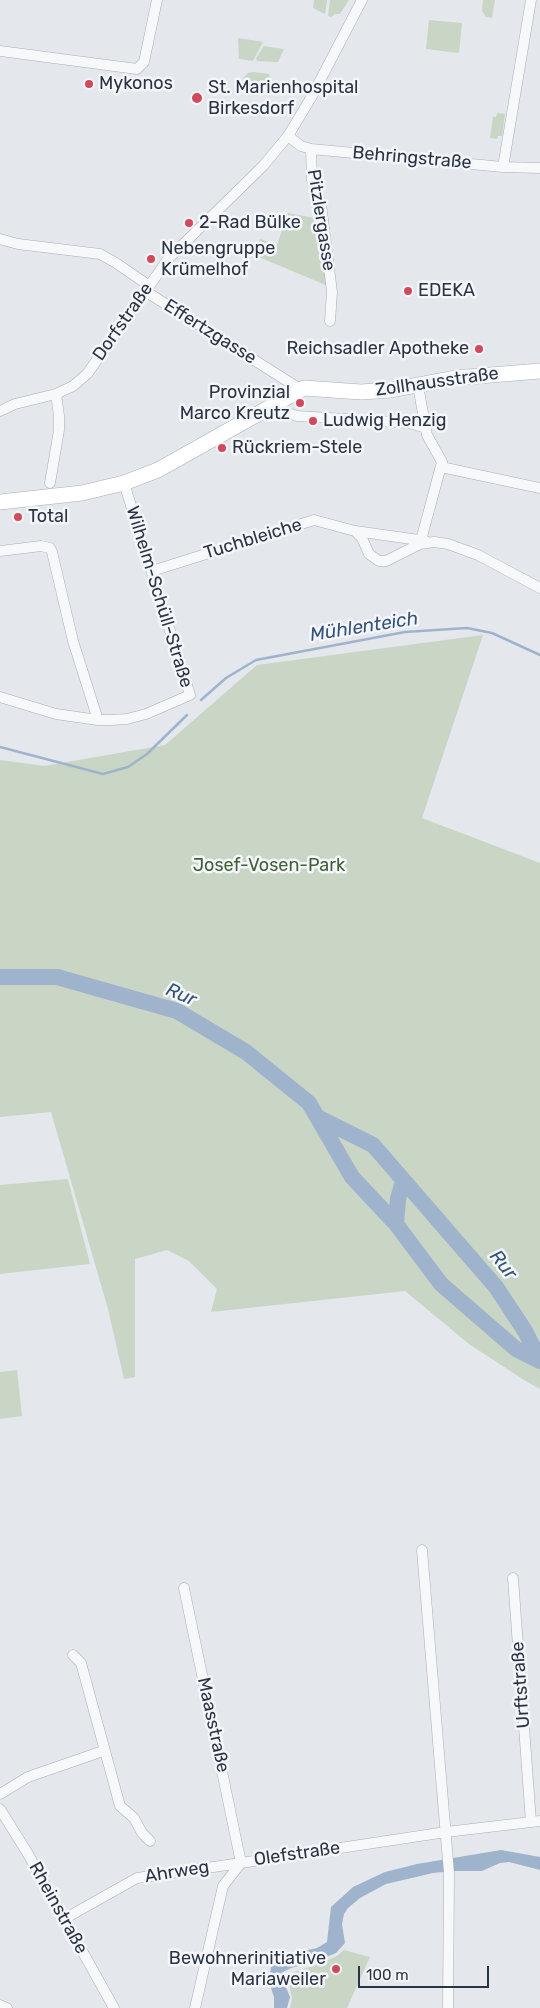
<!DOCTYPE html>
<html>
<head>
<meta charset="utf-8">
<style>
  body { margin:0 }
  #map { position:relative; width:540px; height:2008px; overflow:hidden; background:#e4e7ec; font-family:Rubik,sans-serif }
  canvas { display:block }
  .scale { position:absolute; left:358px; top:1966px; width:131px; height:22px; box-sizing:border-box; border:2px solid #2b3445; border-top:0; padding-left:6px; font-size:15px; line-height:18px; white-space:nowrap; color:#2b3445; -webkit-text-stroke:4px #f4f6f9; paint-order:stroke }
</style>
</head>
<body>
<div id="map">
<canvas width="540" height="2008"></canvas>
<div class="scale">100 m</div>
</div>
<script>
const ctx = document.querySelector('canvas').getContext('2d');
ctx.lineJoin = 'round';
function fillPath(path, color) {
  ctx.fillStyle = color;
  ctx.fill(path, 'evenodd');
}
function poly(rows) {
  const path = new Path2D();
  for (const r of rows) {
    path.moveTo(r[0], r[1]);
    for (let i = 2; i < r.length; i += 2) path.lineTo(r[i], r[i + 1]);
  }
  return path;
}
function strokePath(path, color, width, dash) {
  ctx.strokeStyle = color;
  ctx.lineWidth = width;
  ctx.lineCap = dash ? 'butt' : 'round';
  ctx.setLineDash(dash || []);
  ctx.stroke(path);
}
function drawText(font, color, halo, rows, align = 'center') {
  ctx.font = font + ' Rubik,sans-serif';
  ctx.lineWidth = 5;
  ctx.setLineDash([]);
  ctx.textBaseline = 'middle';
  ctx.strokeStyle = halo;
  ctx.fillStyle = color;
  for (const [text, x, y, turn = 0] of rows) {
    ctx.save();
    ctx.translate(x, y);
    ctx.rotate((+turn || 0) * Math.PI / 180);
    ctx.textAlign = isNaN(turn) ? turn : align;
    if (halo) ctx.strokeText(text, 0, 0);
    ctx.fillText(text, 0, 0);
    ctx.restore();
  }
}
fillPath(poly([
  [314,0,327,0,325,14,313,8],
  [330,0,349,0,340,14,335,14,331,17,328,16],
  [483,0,495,0,492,18,486,17,482,11],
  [429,20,462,23,459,53,426,49],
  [238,38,263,42,253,61,239,59],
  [264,46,284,49,278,62,257,61,256,58],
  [253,72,269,74,270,77,262,93,258,96,252,96,243,88,242,86,244,77,248,73],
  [497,113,505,114,502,136,498,136,497,139,490,138,493,117,496,117],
  [288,213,319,219,328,286,254,255,260,239,277,245],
  [483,635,422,818,540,863,540,1389,524,1380,469,1344,405,1291,211,1312,217,1289,189,1261,167,1250,135,1259,135,1377,124,1379,108,1309,51,1112,0,1117,0,760,44,766,165,745,257,665],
  [68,1179,90,1264,0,1274,0,1185],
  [17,1370,22,1416,0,1419,0,1372],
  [344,1950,370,1957,347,2008,290,2008,292,1998,289,1984,294,1972,319,1964,337,1956]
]), '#c9d6c5');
fillPath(poly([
  [501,1850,540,1857,540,1870,509,1862,500,1863,482,1871,454,1871,433,1873,386,1884,360,1898,348,1908,344,1914,342,1924,345,1943,336,1953,319,1960,291,1968,283,1972,283,1980,290,1997,287,2008,274,2008,274,1997,269,1982,271,1967,277,1962,294,1953,317,1948,327,1942,331,1907,353,1887,385,1872,417,1864]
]), '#9fb4cc');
strokePath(poly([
  [201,700,226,678,256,660,405,632,467,628,492,633,540,655],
  [0,747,103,774,128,767,147,754,187,715]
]), '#9fb4cc', 2.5);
strokePath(poly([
  [0,977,57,977,177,1011,246,1052,309,1103,352,1177,396,1224,441,1284,516,1349,540,1361],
  [317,1117,373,1145,496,1287,525,1331,540,1361],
  [396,1224,398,1199,403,1181]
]), '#9fb4cc', 16);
const street = poly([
  [0,51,137,69,144,62,157,0],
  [288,136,301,146,311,149,503,167,540,168],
  [311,149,312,180,321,204,332,292,330,321],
  [503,167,531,0],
  [0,239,18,244,100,254,116,263,148,285],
  [145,291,300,389],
  [418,386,427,435,442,462,420,544],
  [275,403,285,412,297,416,409,423,426,428],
  [0,411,15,404,56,394,73,386,87,374,169,258,263,166,288,136,312,96,362,0],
  [441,467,540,488],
  [50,483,59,430,59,416,56,394],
  [355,531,426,541],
  [0,551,41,546,50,548,52,552,73,641,98,720],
  [152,571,314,520,355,531,362,538,369,554,379,561,386,561,420,544,434,542,448,544,478,555,540,588],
  [0,697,56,714,98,720,111,720,127,719,146,714,190,695,124,483],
  [422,1550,449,1873,448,2008],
  [513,1578,531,1822],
  [73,1655,81,1663,120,1806,134,1818,142,1833,150,1841],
  [0,1794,28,1777,103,1751],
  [0,1809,28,1854,114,2008],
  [64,1919,137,1878,241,1863,184,1588],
  [0,2005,7,2008],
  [195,2008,223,1886,241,1863,446,1832,540,1821]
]);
const secondary = poly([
  [0,502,82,493,124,483,158,470,304,388,361,392,391,390,455,378,540,371]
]);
strokePath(street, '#a9aeb7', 11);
strokePath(secondary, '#a9aeb7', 16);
strokePath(street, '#f7f8fa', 10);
strokePath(secondary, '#fff', 15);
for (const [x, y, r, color] of [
  [89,84,5,"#d1495b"],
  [197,98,6,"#d1495b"],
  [189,223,5,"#d1495b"],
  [151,259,5,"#d1495b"],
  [408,291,5,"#d1495b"],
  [479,349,5,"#d1495b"],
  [300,403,5,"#d1495b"],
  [313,421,5,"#d1495b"],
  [222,448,5,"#d1495b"],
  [18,517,5,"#d1495b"],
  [336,1969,5,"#d1495b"]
]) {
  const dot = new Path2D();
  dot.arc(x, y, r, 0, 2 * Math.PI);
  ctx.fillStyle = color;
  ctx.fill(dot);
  strokePath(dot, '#f4f6f9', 2);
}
drawText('18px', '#2b3445', '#f4f6f9', [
  ["Mykonos",99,84],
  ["St. Marienhospital",208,88],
  ["Birkesdorf",208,109],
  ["2-Rad Bülke",199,223],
  ["Nebengruppe",161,249],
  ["Krümelhof",161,270],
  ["EDEKA",418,291],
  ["Reichsadler Apotheke",469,349,"right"],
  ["Provinzial",290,393,"right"],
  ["Marco Kreutz",290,414,"right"],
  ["Ludwig Henzig",323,421],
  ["Rückriem-Stele",232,448],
  ["Total",28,517],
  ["Bewohnerinitiative",326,1959,"right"],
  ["Mariaweiler",326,1980,"right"]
], 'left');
drawText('18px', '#2b3445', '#f4f6f9', [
  ["Behringstraße",412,158,5],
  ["Pitzlergasse",321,220,81],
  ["Dorfstraße",123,322,-55],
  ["Effertzgasse",210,332,32],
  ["Zollhausstraße",437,382,-8],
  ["Tuchbleiche",253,539,-17],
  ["Wilhelm-Schüll-Straße",159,597,73],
  ["Urftstraße",521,1685,-94],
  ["Maasstraße",213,1725,78],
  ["Olefstraße",297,1854,-8],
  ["Ahrweg",177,1872,-9],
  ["Rheinstraße",58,1908,61]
]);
drawText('18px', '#3f6138', '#f4f6f9', [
  ["Josef-Vosen-Park",269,866]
]);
drawText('italic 19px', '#34527a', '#f4f6f9', [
  ["Mühlenteich",364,627,-9],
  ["Rur",181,995,23],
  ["Rur",503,1265,51]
]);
</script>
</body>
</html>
